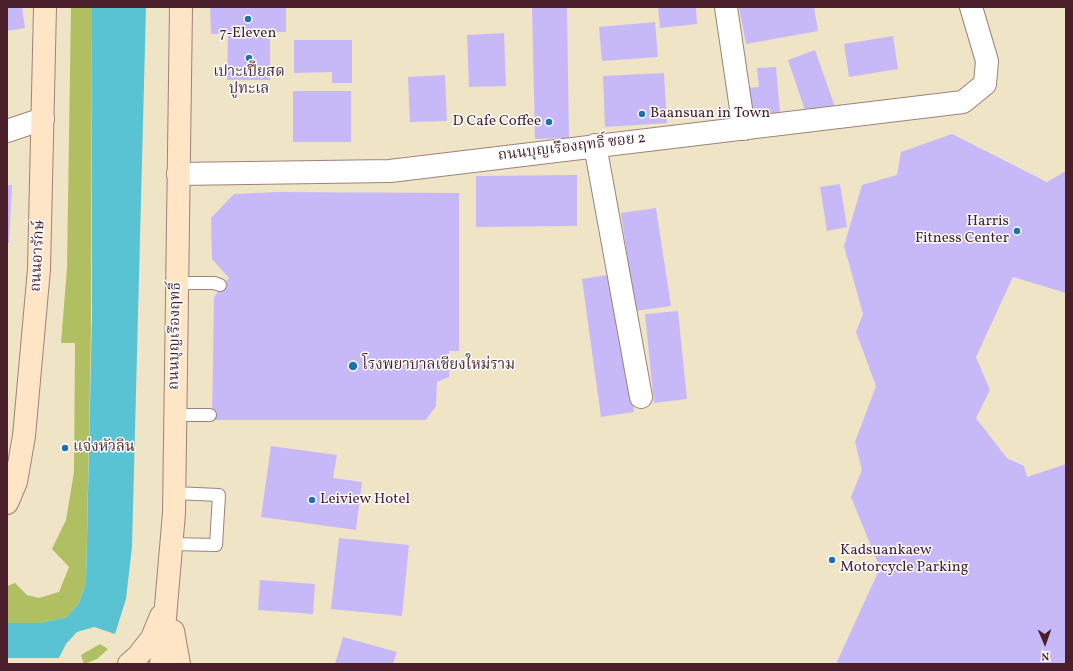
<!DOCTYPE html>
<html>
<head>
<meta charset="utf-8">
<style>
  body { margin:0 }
  #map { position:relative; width:1073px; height:671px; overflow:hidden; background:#f0e4c7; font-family:Vollkorn,serif }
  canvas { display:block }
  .frame { position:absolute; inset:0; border:8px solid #4a1f2b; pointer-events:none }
  .north { position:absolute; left:1025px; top:623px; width:40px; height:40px; -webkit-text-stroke:3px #fff; paint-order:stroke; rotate:178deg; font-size:11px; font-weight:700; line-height:16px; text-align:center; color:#4a1f2b }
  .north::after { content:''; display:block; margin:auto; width:14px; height:18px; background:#4a1f2b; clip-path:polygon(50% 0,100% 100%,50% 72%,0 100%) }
</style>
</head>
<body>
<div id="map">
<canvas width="1073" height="671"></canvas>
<div class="frame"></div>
<div class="north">N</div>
</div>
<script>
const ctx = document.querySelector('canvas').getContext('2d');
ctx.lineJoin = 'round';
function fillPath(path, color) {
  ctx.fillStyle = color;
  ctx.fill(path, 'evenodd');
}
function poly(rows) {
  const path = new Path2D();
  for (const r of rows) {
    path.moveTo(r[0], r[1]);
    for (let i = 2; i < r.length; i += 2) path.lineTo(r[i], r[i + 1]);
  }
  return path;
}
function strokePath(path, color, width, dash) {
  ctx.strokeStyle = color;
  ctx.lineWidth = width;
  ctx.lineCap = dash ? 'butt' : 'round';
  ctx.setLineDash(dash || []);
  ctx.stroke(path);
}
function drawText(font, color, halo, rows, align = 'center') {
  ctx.font = font + ' Vollkorn,"Noto Serif Thai",serif';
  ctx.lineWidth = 3;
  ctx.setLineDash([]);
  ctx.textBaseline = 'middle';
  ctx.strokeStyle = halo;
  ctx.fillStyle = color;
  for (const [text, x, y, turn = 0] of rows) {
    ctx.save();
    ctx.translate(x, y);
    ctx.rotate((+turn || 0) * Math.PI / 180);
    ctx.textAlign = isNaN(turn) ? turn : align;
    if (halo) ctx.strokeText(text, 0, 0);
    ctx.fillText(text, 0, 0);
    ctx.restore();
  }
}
fillPath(poly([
  [71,7,92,7,91,332,86,583,79,603,67,617,40,623,7,623,7,586,15,583,27,595,39,598,59,592,69,567,52,549,66,520,74,472,75,343,61,343,67,268],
  [100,644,108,649,97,659,84,664,81,655]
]), '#b0bf62');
fillPath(poly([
  [92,7,146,7,132,547,126,599,115,634,94,627,77,632,66,644,59,658,7,658,7,623,40,623,67,617,79,603,86,583,92,316]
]), '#59c3d4');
fillPath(poly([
  [7,7,22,7,25,28,7,31],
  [210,7,286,7,286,32,211,34],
  [532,7,567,7,569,138,535,139],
  [658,7,696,7,697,24,660,28],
  [739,7,814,7,818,31,746,44],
  [655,22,658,57,602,61,599,27],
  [504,33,506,86,469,87,467,35],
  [228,35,270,36,270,80,227,80],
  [893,36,898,69,849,77,844,44],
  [294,40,352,40,352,83,332,83,332,72,294,73],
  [815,50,835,107,807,116,788,60],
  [776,67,780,113,748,116,746,88,759,87,757,68],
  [664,73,667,123,605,127,603,76],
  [445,75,447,121,410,122,408,77],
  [293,91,351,91,351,142,293,142],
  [952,134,1047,182,1066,171,1066,293,1013,277,976,357,990,390,976,418,1007,458,1024,466,1027,477,1066,464,1066,664,836,664,880,568,851,497,862,470,855,442,876,386,856,332,863,314,844,246,862,185,897,175,901,152],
  [577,175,577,226,476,227,476,176],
  [840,184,847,227,827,231,820,187],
  [7,185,12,185,9,243,7,243],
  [277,192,459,193,459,351,449,351,449,377,437,382,436,406,426,420,212,420,214,297,229,278,212,259,211,218,234,194],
  [656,208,671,306,635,311,621,213],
  [614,274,634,412,601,417,582,279],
  [678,311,687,399,654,403,645,314],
  [271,446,337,455,333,478,362,482,356,530,261,517],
  [339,538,409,545,402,616,331,609],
  [260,580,315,584,313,614,258,610],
  [343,637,397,652,393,664,335,664]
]), '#c7b9f8');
const service = poly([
  [177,283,214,283,220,285],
  [175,415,210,415],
  [172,544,216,545,219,495,174,493]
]);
const minor = poly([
  [726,7,744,129],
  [7,131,43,119],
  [595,145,641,397],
  [178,174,390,171,963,102,985,84,987,61,971,7]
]);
const secondary = poly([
  [7,503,16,482,24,436,39,269,45,7],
  [173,631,179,664],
  [129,664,138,656,152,638,161,616],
  [161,664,174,513,181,7]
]);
strokePath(service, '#9d8279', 14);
strokePath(minor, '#9d8279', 24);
strokePath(secondary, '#9d8279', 24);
strokePath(service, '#fff', 12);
strokePath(minor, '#fff', 22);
strokePath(secondary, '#fee5c5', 22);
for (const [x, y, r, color] of [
  [248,19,4,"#1f6fb2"],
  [249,58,4,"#1f6fb2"],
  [642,114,4,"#1f6fb2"],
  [549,122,4,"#1f6fb2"],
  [1017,231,4,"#1f6fb2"],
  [353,366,5,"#1f6fb2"],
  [65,448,4,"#1f6fb2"],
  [312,500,4,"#1f6fb2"],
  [832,560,4,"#1f6fb2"]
]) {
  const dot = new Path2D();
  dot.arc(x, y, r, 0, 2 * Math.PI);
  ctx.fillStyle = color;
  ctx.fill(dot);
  strokePath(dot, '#fff', 1.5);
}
drawText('15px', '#4a1f2b', '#fff', [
  ["7-Eleven",248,34,"center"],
  ["เปาะเปี๊ยสด",249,73,"center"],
  ["ปูทะเล",249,90,"center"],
  ["Baansuan in Town",650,114],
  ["D Cafe Coffee",541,122,"right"],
  ["Harris",1009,222,"right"],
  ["Fitness Center",1009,239,"right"],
  ["โรงพยาบาลเชียงใหม่ราม",362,366],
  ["แจ่งหัวลิน",73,448],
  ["Leiview Hotel",320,500],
  ["Kadsuankaew",840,551],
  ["Motorcycle Parking",840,568]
], 'left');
drawText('15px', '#4a1f2b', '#fff', [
  ["ถนนบุญเรืองฤทธิ์ ซอย 2",572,148,-7],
  ["ถนนอารักษ์",39,256,-87],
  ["ถนนบุญเรืองฤทธิ์",176,336,-89]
]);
</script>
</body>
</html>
